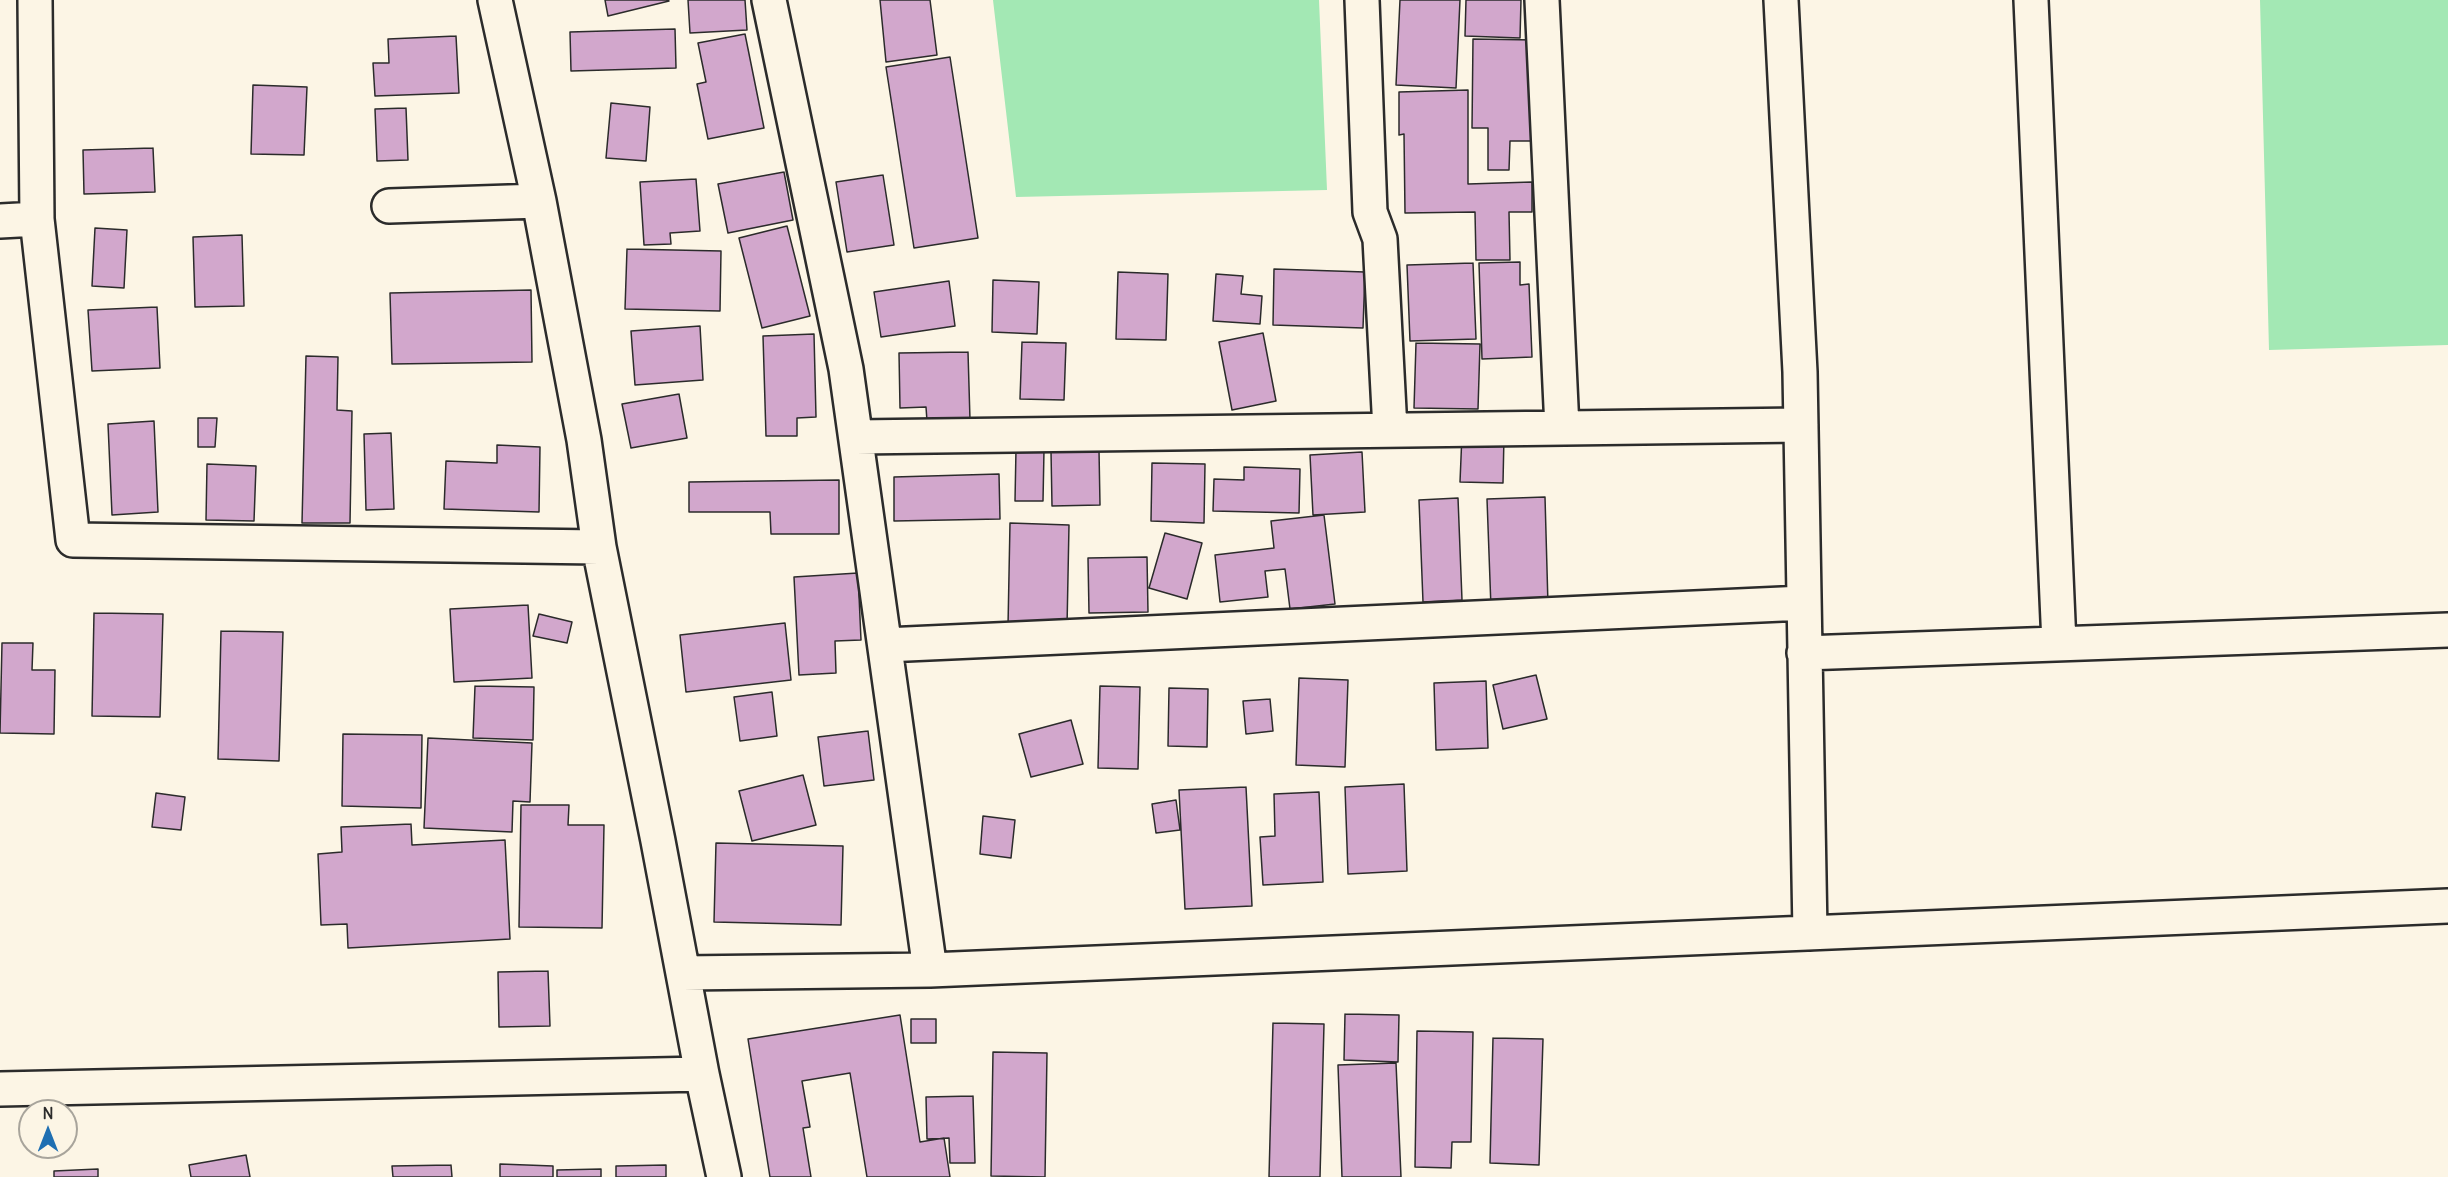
<!DOCTYPE html>
<html>
<head>
<meta charset="utf-8">
<style>
  body { margin:0 }
  #map { position:relative; width:2448px; height:1177px; overflow:hidden; background:#fcf5e5; font-family:Delius,sans-serif }
  canvas { display:block }
  .north { position:absolute; left:18px; top:1099px; width:60px; height:60px; box-sizing:border-box; background:#fcf5e5; border:2px solid #a8a49b; border-radius:50%; rotate:0deg; font-size:16px; font-weight:700; line-height:24px; text-align:center; color:#2b2b2b }
  .north::after { content:''; display:block; margin:auto; width:21px; height:27px; background:#1f6fb2; clip-path:polygon(50% 0,100% 100%,50% 72%,0 100%) }
</style>
</head>
<body>
<div id="map">
<canvas width="2448" height="1177"></canvas>
<div class="north">N</div>
</div>
<script>
const ctx = document.querySelector('canvas').getContext('2d');
ctx.lineJoin = 'round';
function fillPath(path, color) {
  ctx.fillStyle = color;
  ctx.fill(path, 'evenodd');
}
function poly(rows) {
  const path = new Path2D();
  for (const r of rows) {
    path.moveTo(r[0], r[1]);
    for (let i = 2; i < r.length; i += 2) path.lineTo(r[i], r[i + 1]);
  }
  return path;
}
function strokePath(path, color, width, dash) {
  ctx.strokeStyle = color;
  ctx.lineWidth = width;
  ctx.lineCap = dash ? 'butt' : 'round';
  ctx.setLineDash(dash || []);
  ctx.stroke(path);
}
fillPath(poly([
  [993,0,1319,0,1327,190,1016,197],
  [2260,0,2448,0,2448,345,2269,350]
]), '#a3e8b4');
const building = poly([
  [605,0,668,0,669,1,608,16,605,0],
  [688,0,745,0,747,30,690,33,688,0],
  [880,0,930,0,937,55,886,62,880,0],
  [1400,0,1460,0,1456,88,1396,85,1400,0],
  [1466,0,1521,0,1520,38,1465,36,1466,0],
  [675,29,676,68,571,71,570,32,675,29],
  [745,34,764,128,708,139,697,84,706,82,698,43,745,34],
  [456,36,459,93,375,96,373,63,389,63,388,39,456,36],
  [1473,39,1535,40,1534,141,1510,141,1509,170,1488,170,1488,128,1472,128,1473,39],
  [950,57,978,238,914,248,886,67,950,57],
  [253,85,307,87,304,155,251,154,253,85],
  [1468,90,1468,184,1532,182,1532,212,1509,212,1510,260,1476,260,1475,212,1405,213,1404,134,1399,135,1399,92,1468,90],
  [611,103,650,107,646,161,606,158,611,103],
  [406,108,408,160,377,161,375,109,406,108],
  [153,148,155,192,84,194,83,150,153,148],
  [784,172,793,220,728,233,718,184,784,172],
  [883,175,894,245,847,252,836,182,883,175],
  [696,179,700,231,670,233,671,244,644,245,640,182,696,179],
  [787,226,810,316,762,328,739,238,787,226],
  [95,228,127,230,124,288,92,286,95,228],
  [242,235,244,306,195,307,193,237,242,235],
  [627,249,721,251,720,311,625,309,627,249],
  [1520,262,1520,285,1529,284,1532,357,1482,359,1479,263,1520,262],
  [1473,263,1476,339,1410,341,1407,265,1473,263],
  [1274,269,1365,272,1363,328,1273,325,1274,269],
  [1118,272,1168,274,1166,340,1116,339,1118,272],
  [1216,274,1243,276,1241,294,1262,296,1260,324,1213,321,1216,274],
  [993,280,1039,282,1037,334,992,332,993,280],
  [949,281,955,326,881,337,874,292,949,281],
  [531,290,532,362,392,364,390,293,531,290],
  [157,307,160,368,92,371,88,310,157,307],
  [700,326,703,380,635,385,631,331,700,326],
  [1263,333,1276,401,1232,410,1219,342,1263,333],
  [814,334,816,417,797,418,797,436,766,436,763,336,814,334],
  [1022,342,1066,343,1064,400,1020,399,1022,342],
  [1416,343,1480,344,1478,409,1414,408,1416,343],
  [968,352,970,420,927,421,926,407,900,408,899,353,968,352],
  [306,356,338,357,337,410,352,411,350,523,302,523,306,356],
  [679,394,687,438,631,448,622,404,679,394],
  [198,418,217,418,215,447,198,447,198,418],
  [154,421,158,512,112,515,108,424,154,421],
  [391,433,394,509,366,510,364,434,391,433],
  [1462,434,1504,436,1503,483,1460,482,1462,434],
  [497,445,540,447,539,512,444,509,446,461,497,463,497,445],
  [1016,449,1044,450,1043,501,1015,501,1016,449],
  [1099,450,1100,505,1052,506,1051,451,1099,450],
  [1362,452,1365,512,1313,515,1310,455,1362,452],
  [1152,463,1205,464,1204,523,1151,521,1152,463],
  [207,464,256,466,254,521,206,520,207,464],
  [1244,467,1300,469,1299,513,1213,511,1214,479,1244,480,1244,467],
  [999,474,1000,519,894,521,894,477,999,474],
  [839,480,839,534,771,534,770,512,689,512,689,482,839,480],
  [1545,497,1548,605,1491,608,1487,499,1545,497],
  [1458,498,1462,600,1423,602,1419,500,1458,498],
  [1324,515,1335,604,1290,609,1285,569,1265,571,1268,597,1220,602,1215,555,1274,548,1271,521,1324,515],
  [1010,523,1069,525,1067,627,1008,626,1010,523],
  [1165,533,1202,543,1187,599,1149,588,1165,533],
  [1147,557,1148,612,1089,613,1088,558,1147,557],
  [858,573,861,640,835,641,836,673,799,675,794,577,858,573],
  [528,605,532,678,454,682,450,609,528,605],
  [94,613,163,614,160,717,92,716,94,613],
  [539,614,572,622,567,643,533,636,539,614],
  [785,623,791,680,686,692,680,635,785,623],
  [221,631,283,632,279,761,218,759,221,631],
  [2,643,33,643,32,670,55,670,54,734,0,733,2,643],
  [1536,675,1547,719,1503,729,1493,685,1536,675],
  [1299,678,1348,680,1345,767,1296,765,1299,678],
  [1486,681,1488,748,1436,750,1434,683,1486,681],
  [475,686,534,687,533,740,473,738,475,686],
  [1100,686,1140,687,1138,769,1098,768,1100,686],
  [1169,688,1208,689,1207,747,1168,746,1169,688],
  [772,692,777,736,740,741,734,697,772,692],
  [1270,699,1273,731,1246,734,1243,701,1270,699],
  [1071,720,1083,764,1031,777,1019,734,1071,720],
  [868,731,874,780,824,786,818,737,868,731],
  [343,734,422,735,421,808,342,806,343,734],
  [428,738,532,743,530,802,513,801,512,832,424,828,428,738],
  [803,775,816,825,752,841,739,791,803,775],
  [1404,784,1407,871,1348,874,1345,787,1404,784],
  [1246,787,1252,906,1185,909,1179,790,1246,787],
  [1319,792,1323,882,1263,885,1260,837,1275,836,1274,794,1319,792],
  [156,793,185,797,181,830,152,827,156,793],
  [1176,800,1180,830,1156,833,1152,804,1176,800],
  [521,805,569,805,568,825,604,825,602,928,519,927,521,805],
  [983,816,1015,820,1011,858,980,854,983,816],
  [411,824,412,845,505,840,510,939,348,948,347,924,321,925,318,854,342,852,341,827,411,824],
  [716,843,843,846,841,925,714,922,716,843],
  [548,971,550,1026,499,1027,498,972,548,971],
  [1345,1014,1399,1015,1398,1062,1344,1060,1345,1014],
  [900,1015,920,1142,944,1138,950,1177,867,1177,850,1073,802,1081,810,1127,803,1128,811,1177,770,1177,748,1039,900,1015],
  [911,1019,936,1019,936,1043,911,1043,911,1019],
  [1273,1023,1324,1024,1320,1177,1269,1177,1273,1023],
  [1417,1031,1473,1032,1471,1142,1452,1142,1451,1168,1415,1167,1417,1031],
  [1493,1038,1543,1039,1539,1165,1490,1163,1493,1038],
  [993,1052,1047,1053,1045,1177,991,1176,993,1052],
  [1396,1063,1401,1177,1342,1177,1338,1065,1396,1063],
  [973,1096,975,1163,950,1163,949,1138,927,1139,926,1097,973,1096],
  [246,1155,250,1177,191,1177,189,1165,246,1155],
  [500,1164,553,1166,553,1177,500,1177,500,1164],
  [451,1165,452,1177,393,1177,392,1166,451,1165],
  [666,1165,666,1177,616,1177,616,1166,666,1165],
  [98,1169,98,1177,54,1177,54,1171,98,1169],
  [601,1169,601,1177,557,1177,557,1170,601,1169]
]);
fillPath(building, '#d2a7cc');
strokePath(building, '#2b2b2b', 1.5);
const minor = poly([
  [35,0,37,219,73,540,599,547],
  [495,0,539,201,584,440,599,547,658,841,702,1074,724,1177],
  [769,0,846,369,930,970],
  [1362,0,1370,212,1380,239,1390,430],
  [1542,0,1562,428],
  [1781,0,1800,372,1810,933],
  [2031,0,2059,644],
  [389,206,539,201],
  [0,221,37,219],
  [856,437,1801,425],
  [885,645,1804,603],
  [1804,653,2448,630],
  [683,973,930,970,2448,906],
  [0,1089,702,1074]
]);
strokePath(minor, '#2b2b2b', 38);
strokePath(minor, '#fcf5e5', 33);
</script>
</body>
</html>
